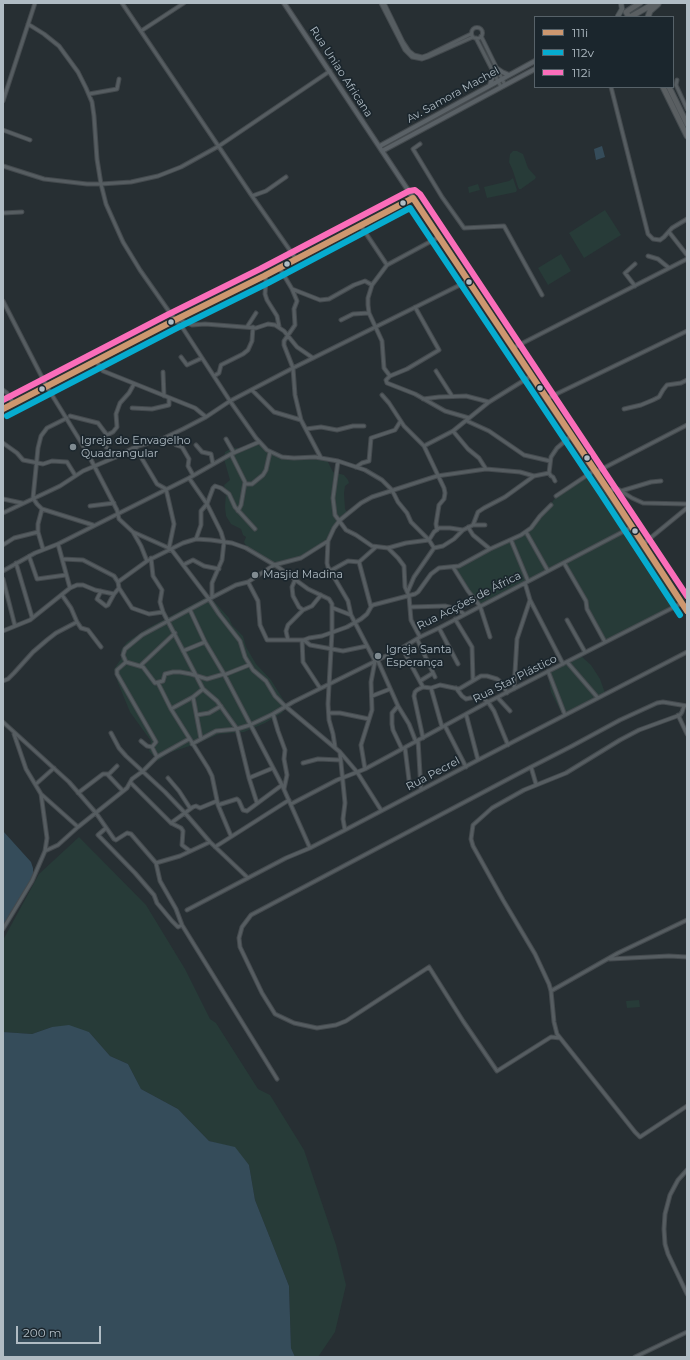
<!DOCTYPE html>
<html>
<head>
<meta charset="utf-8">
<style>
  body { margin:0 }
  #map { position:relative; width:690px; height:1360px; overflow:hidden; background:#272f33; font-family:Montserrat,sans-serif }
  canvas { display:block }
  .frame { position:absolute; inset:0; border:4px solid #b0bcc4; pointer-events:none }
  .legend { position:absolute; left:534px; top:16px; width:140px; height:72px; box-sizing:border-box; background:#1b262d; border:1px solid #576269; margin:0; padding:5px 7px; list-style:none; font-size:12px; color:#b0bcc4 }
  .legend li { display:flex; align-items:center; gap:8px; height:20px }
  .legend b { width:20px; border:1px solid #576269 }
  .scale { position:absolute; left:16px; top:1326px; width:85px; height:18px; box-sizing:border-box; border:2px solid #b0bcc4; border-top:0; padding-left:5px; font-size:12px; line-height:14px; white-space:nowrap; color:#b0bcc4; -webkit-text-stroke:3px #1b262d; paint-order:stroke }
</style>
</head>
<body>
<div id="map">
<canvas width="690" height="1360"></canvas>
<div class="frame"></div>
<ul class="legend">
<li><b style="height:5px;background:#cd976f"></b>111i</li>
<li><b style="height:5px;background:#06acd0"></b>112v</li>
<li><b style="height:5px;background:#fb6dba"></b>112i</li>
</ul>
<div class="scale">200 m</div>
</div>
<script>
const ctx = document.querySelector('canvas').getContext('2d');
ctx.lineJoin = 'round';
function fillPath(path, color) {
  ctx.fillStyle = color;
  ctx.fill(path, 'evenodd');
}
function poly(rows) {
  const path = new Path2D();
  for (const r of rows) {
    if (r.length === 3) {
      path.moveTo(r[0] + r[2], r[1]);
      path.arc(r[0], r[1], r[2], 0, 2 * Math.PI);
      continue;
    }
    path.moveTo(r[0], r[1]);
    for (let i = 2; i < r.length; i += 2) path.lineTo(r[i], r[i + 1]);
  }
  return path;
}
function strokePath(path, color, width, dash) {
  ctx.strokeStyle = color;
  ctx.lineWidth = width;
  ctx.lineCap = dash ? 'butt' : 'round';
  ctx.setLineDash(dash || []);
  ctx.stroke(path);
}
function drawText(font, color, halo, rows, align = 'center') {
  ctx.font = font + ' Montserrat,sans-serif';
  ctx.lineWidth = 3.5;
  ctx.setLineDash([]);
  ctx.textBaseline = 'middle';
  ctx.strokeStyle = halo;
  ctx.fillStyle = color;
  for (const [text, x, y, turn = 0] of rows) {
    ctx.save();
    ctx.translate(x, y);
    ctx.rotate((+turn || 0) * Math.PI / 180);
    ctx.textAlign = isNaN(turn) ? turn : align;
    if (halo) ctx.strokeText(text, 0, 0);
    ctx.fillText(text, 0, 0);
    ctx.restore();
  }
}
fillPath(poly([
  [513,151,517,151,523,154,528,168,536,177,535,179,521,189,519,189,518,187,513,171,509,162,510,154],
  [513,178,517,190,516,192,487,198,484,187,509,181],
  [478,184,480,190,469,193,468,187],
  [605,210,621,235,584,258,569,233],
  [561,254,571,271,548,285,538,268],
  [255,445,259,445,265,450,274,455,290,460,302,458,318,458,327,460,333,472,344,475,348,480,349,483,345,486,344,493,345,509,347,512,341,516,327,539,300,558,273,563,249,549,245,544,244,542,246,537,243,535,241,529,231,524,226,516,225,507,226,493,224,485,230,480,224,459,225,452,232,448,241,448],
  [593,472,679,603,607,642,601,639,565,563,478,606,462,584,454,567,529,529,550,505,556,497],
  [205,598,212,599,229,618,232,625,243,636,246,647,256,664,271,680,284,701,286,708,282,713,265,723,244,732,219,734,196,744,168,753,158,761,149,751,151,741,130,712,118,683,114,669,121,659,121,650,127,642,148,628],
  [581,656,591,665,600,679,605,693,563,716,551,692,547,671],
  [79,837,146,905,185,969,210,1019,216,1023,258,1089,270,1095,304,1150,336,1245,346,1285,335,1332,318,1357,295,1357,291,1348,289,1286,255,1200,249,1165,235,1148,209,1141,178,1109,141,1089,128,1064,110,1056,89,1032,52,1027,32,1034,3,1032,3,940,39,874],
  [639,1000,640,1007,627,1008,626,1001]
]), '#273b38');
fillPath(poly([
  [602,146,605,157,596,160,594,149],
  [3,831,31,862,33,868,33,877,3,927],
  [69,1025,89,1032,110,1056,128,1064,141,1089,178,1109,209,1141,235,1147,249,1165,255,1200,289,1286,291,1348,295,1357,3,1357,3,1032,32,1034,52,1027]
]), '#354c5a');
const minor = poly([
  [122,3,252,196,296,259],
  [381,3,405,50,412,57,422,59,428,57,473,37],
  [384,3,403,42,409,51,414,55,422,57,428,55,471,34],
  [28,24,44,34,59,46,78,72,86,88,92,102,94,116,97,159,101,184,106,204,123,242,140,270,175,320,182,327,230,401,256,438,267,450,282,457,294,458,315,457,338,461,365,470,382,480,392,490,398,502,407,513,411,522,429,540,434,548],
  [477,33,5.5],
  [141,31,184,3],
  [481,36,505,85],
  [476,38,501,87],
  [677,80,676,85,687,109],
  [611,87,648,234,653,239,660,240,664,237,672,228,687,219],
  [89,94,117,89,119,79],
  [3,101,35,3],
  [3,130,30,140],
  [420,144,413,149,442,197,464,228,504,226,542,295],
  [3,166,44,179,87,184,101,184,131,182,158,176,181,167,219,146,330,71],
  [252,196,266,191,286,177],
  [3,213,22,212],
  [361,226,387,265,439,237],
  [669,232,687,255],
  [648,256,658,259,669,268],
  [635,264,625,273,635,286],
  [387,265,372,285,368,298,368,305,369,313,382,341,384,368,390,376],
  [279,267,292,289,320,300,329,299,354,285,365,281,372,285],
  [264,276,266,280,265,294,267,300,277,316,279,326],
  [292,289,297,301,294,309,295,325,284,341,284,345,293,368,295,395,301,420,321,458],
  [3,301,47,387,87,452,117,510,119,519,133,532,171,549,209,599,219,614,240,641,245,657,253,670,266,681,275,696,285,706,340,752,357,772,381,810],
  [415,307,439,350,407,369,390,376,386,380,387,383,415,394,445,411,469,418],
  [177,319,192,325,205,324,256,328,268,324,275,325,284,331,297,347,313,358],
  [341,320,353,314,369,313],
  [247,327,256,313],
  [513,348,687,259],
  [181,357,187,365,202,358],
  [96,361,103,371,195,408,206,417],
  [436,371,452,396],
  [163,372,164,396],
  [214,376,219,373,221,365,243,354,248,350,252,341,253,327],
  [3,390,7,393,13,403],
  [252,390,274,412,301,420],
  [382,395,389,403,404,426,424,446,444,488,445,493,444,499,439,505,436,524,437,530],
  [423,399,439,397,466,396,489,402],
  [546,399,687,331],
  [132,408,152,409,169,405,169,398],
  [624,409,641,405,653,400,659,397,663,390,667,385,681,383,687,380],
  [70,416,98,423,107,435],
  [67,418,47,428,41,436,38,448,33,498,37,504,42,509,93,525],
  [467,421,489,431,524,455,550,461],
  [306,429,321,427,337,430,353,426,364,426],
  [453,431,468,449,479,458,486,469],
  [172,435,176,445,182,447,189,459,188,466,193,475],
  [226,439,234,453],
  [3,443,17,453,23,460,43,464,52,461,67,462,75,475],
  [105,444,107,435,113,432,117,427,116,414,120,403,129,393,134,384],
  [196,445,202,452,211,454,213,464],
  [83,446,93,440,99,440,116,457],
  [424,446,453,431,489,402,531,376],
  [135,447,157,484,166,489,174,524,169,548],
  [231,454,245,482,241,505,238,511],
  [338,461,333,498,335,515,346,530,356,535,372,546,388,548,406,543,429,540,434,532,439,528,450,528,463,530],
  [356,467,362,463,369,461,371,438,395,430,400,422],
  [596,472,687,425],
  [189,478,207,504,221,532,224,542,222,560,212,583,212,597],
  [555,481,553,477,551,476,549,473,551,457,557,448,571,436],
  [245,484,252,484,263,475,266,470,270,452],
  [608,490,618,489,621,491,632,498,643,503,687,504],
  [621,491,651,482,661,481],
  [556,496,595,470],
  [3,499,22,503],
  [90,506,114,503],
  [42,509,38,524,38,532,43,549],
  [3,513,60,486,83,471,116,457,135,447,162,439,183,429,206,417,230,401,293,368,468,281],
  [473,525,478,512,484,508,505,497,534,476,549,473],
  [468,527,473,535,490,549],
  [133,532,141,546,147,561],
  [526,532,548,571],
  [196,539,201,525,201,511,207,504,213,488,215,486,221,488,229,494,235,507,255,529],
  [511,540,528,581],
  [58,544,70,588],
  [643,544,687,508],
  [3,545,14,538,38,532],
  [388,548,398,558,404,566,405,587,409,596,411,620,420,637],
  [29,556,37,579,66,575],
  [151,558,153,576,162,590,160,602,163,612,203,689,217,701,237,729,249,778,257,803],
  [62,559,83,560,114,576,118,582,119,588,132,608,149,614,163,612],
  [16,563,32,617],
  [564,563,586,601,587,609,605,642],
  [183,565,193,560,204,566,219,569],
  [453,567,468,591,480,606,490,637],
  [3,571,35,553,58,544,189,478,231,454,259,442],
  [330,571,348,561,359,562],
  [3,579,15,626],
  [295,580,292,587,293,596,299,607,303,610],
  [118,582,147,561,183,543,196,539,211,540,232,543,246,548,278,567,308,589,329,599,332,604,332,632,328,704,329,720,333,734,335,747],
  [248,582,258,601,260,625,267,640,304,640,309,638,322,636,347,627,361,619,367,614,371,607,373,605,415,594,418,592,431,574,439,568,459,566,490,549,521,535,531,528,540,516,551,505],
  [525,583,530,600,563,664],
  [101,591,97,599,106,606,108,605,114,594],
  [408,591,414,577,434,548,443,546,454,539,463,530,473,525,485,525],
  [62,595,71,608,77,622,81,628,88,630,101,647],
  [371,607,359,562,376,547],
  [411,607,445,606,457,609,464,614],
  [333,608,351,615,375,661,371,682,372,710,361,745,365,769],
  [190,610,205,642,224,674,282,785,310,848],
  [351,615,348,601,328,567,327,563,328,541,334,528,340,520,361,503,372,497,437,476,486,469,520,472,534,476],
  [455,619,472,647,473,680],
  [567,620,585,652],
  [439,628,458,664],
  [3,631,30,620,70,588,77,585,83,585,95,590,114,594,119,588],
  [417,639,435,677],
  [288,640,286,631,288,625,303,610,312,606,321,595],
  [302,640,303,662,320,688],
  [304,640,310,645,343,651,367,646],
  [402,648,423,687],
  [183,651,205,642],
  [378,661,398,706,409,724,416,742],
  [126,662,143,667,155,683,163,681,165,674,173,672,180,672,191,674,207,679,224,674],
  [567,662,598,698],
  [140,666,175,633],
  [548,671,565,715],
  [224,675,249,665],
  [3,681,8,679,14,673,33,652,47,640,56,633,77,622],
  [420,681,433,673],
  [158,683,171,709,208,768,212,776,218,805,231,836],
  [431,688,442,727],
  [456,688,462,696,466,699,479,696,488,702,494,711,508,745],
  [514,689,517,639,530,600],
  [372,696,390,689],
  [193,697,201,739],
  [498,698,510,711],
  [398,706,392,713,392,724,393,730,402,749],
  [684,706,682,712,680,715,639,730,620,740,566,773,524,790,492,808,473,825,471,839,473,846,503,900,535,954,549,984,551,991,554,1022,557,1034,635,1132,640,1137,687,1106],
  [171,709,193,697,203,689],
  [329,713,340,713,369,719],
  [273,714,278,731,285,750,284,759,287,775,284,789],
  [466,714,478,760],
  [197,715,209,713,221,706],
  [678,715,687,734],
  [3,722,69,782,96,813,114,839,116,840,127,833,131,834,156,863,160,881,176,909,182,925,277,1079],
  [445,726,466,767],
  [111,733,119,748,126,756,165,792,185,813,210,842,248,878],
  [423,738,414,696,415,692,417,690,423,687,431,688,440,685,459,689,481,676,487,676,497,679,502,683,507,693],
  [418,740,421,790],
  [141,741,147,746,152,747],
  [192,744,216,731,237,729,250,725,273,714,293,702,402,648,420,637,439,628,632,527],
  [405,748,409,780],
  [340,753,345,803,343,819,345,830],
  [157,757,152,747,156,742,117,674,117,670,126,662,123,655,125,649,142,635,209,599,236,585,248,582,274,565,301,558,328,541],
  [303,763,318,759,340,760],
  [117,766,108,775,123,791],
  [531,767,536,784],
  [168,778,179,791,190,808],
  [249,778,273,768],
  [131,783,171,823,181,828,183,831,182,845,190,851],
  [36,784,54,768],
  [78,793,103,774,108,774],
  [41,794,78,827],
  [291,804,337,780,365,769,391,755,488,702,682,603],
  [218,805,237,799,239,801,243,810,247,811,282,785],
  [171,823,193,807,196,806,200,808,217,801],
  [106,828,98,835,135,873,154,895,157,903,172,921,178,927,182,925],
  [215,847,289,800],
  [45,851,58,845,78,827,127,788,132,779,143,771,157,757,189,739],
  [156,863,180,856,210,842],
  [187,910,286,858,310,848,345,830,478,760,687,652],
  [3,929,32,881,45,851,47,838,41,794,26,769,14,734],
  [610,959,669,956,687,957],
  [551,991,618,953,687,920],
  [560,1038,551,1037,497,1071,463,1021,429,967,346,1021,336,1025,317,1028,294,1023,275,1014,262,993,240,947,239,938,242,927,251,915,531,767,572,746,620,720,657,703,663,702,687,706],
  [687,1170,678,1180,670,1195,665,1214,664,1229,665,1244,668,1254,687,1294],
  [635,1357,687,1332]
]);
const tertiary = poly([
  [3,409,171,322,264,276,413,198]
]);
const secondary = poly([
  [284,3,687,611],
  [496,68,502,72,509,75],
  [490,85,494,73],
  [380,146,535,61],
  [382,151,535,69]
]);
const primary = poly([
  [618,16,622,9,621,3]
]);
const trunk = poly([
  [629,17,626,12,640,3],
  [630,17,655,3],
  [648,17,650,11,658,4],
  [663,87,687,136],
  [669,87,687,124]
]);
strokePath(minor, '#444a4e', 5);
strokePath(tertiary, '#444a4e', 5.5);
strokePath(secondary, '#444a4e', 6);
strokePath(primary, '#444c50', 6);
strokePath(trunk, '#444b4f', 7);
strokePath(minor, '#565d61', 3);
strokePath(tertiary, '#565d61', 3.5);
strokePath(secondary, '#5a6166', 4);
strokePath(primary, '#585f62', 4.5);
strokePath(trunk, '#5a5f62', 5);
strokePath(poly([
  [3,409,171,322,264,276,413,198,608,490,687,611]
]), '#cd976f', 6);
strokePath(poly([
  [7,416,175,329,268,283,410,208,601,494,680,615]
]), '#06acd0', 6);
strokePath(poly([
  [3,400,167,315,260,269,409,191,415,190,420,194,687,596]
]), '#fb6dba', 6);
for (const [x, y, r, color] of [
  [403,203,3.5,"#b0bcc4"],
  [287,264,3.5,"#b0bcc4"],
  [469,282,3.5,"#b0bcc4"],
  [171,322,3.5,"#b0bcc4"],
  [540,388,3.5,"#b0bcc4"],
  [42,389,3.5,"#b0bcc4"],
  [73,447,4,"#808b91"],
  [587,458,3.5,"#b0bcc4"],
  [635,531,3.5,"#b0bcc4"],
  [255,575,4,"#808b91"],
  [378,656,4,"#808b91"]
]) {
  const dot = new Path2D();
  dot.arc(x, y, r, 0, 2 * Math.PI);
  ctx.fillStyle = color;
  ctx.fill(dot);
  strokePath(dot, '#1b262d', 1.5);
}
drawText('11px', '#b0bcc4', '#1b262d', [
  ["Rua Uniao Africana",341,72,57],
  ["Av. Samora Machel",453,95,-29],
  ["Rua Acções de África",469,601,-27],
  ["Rua Star Plástico",515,679,-27],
  ["Rua Pecrel",433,774,-28]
]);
drawText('11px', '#b0bcc4', '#1b262d', [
  ["Igreja do Envagelho",81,441],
  ["Quadrangular",81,454],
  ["Masjid Madina",263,575],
  ["Igreja Santa",386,650],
  ["Esperança",386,663]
], 'left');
</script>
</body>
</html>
